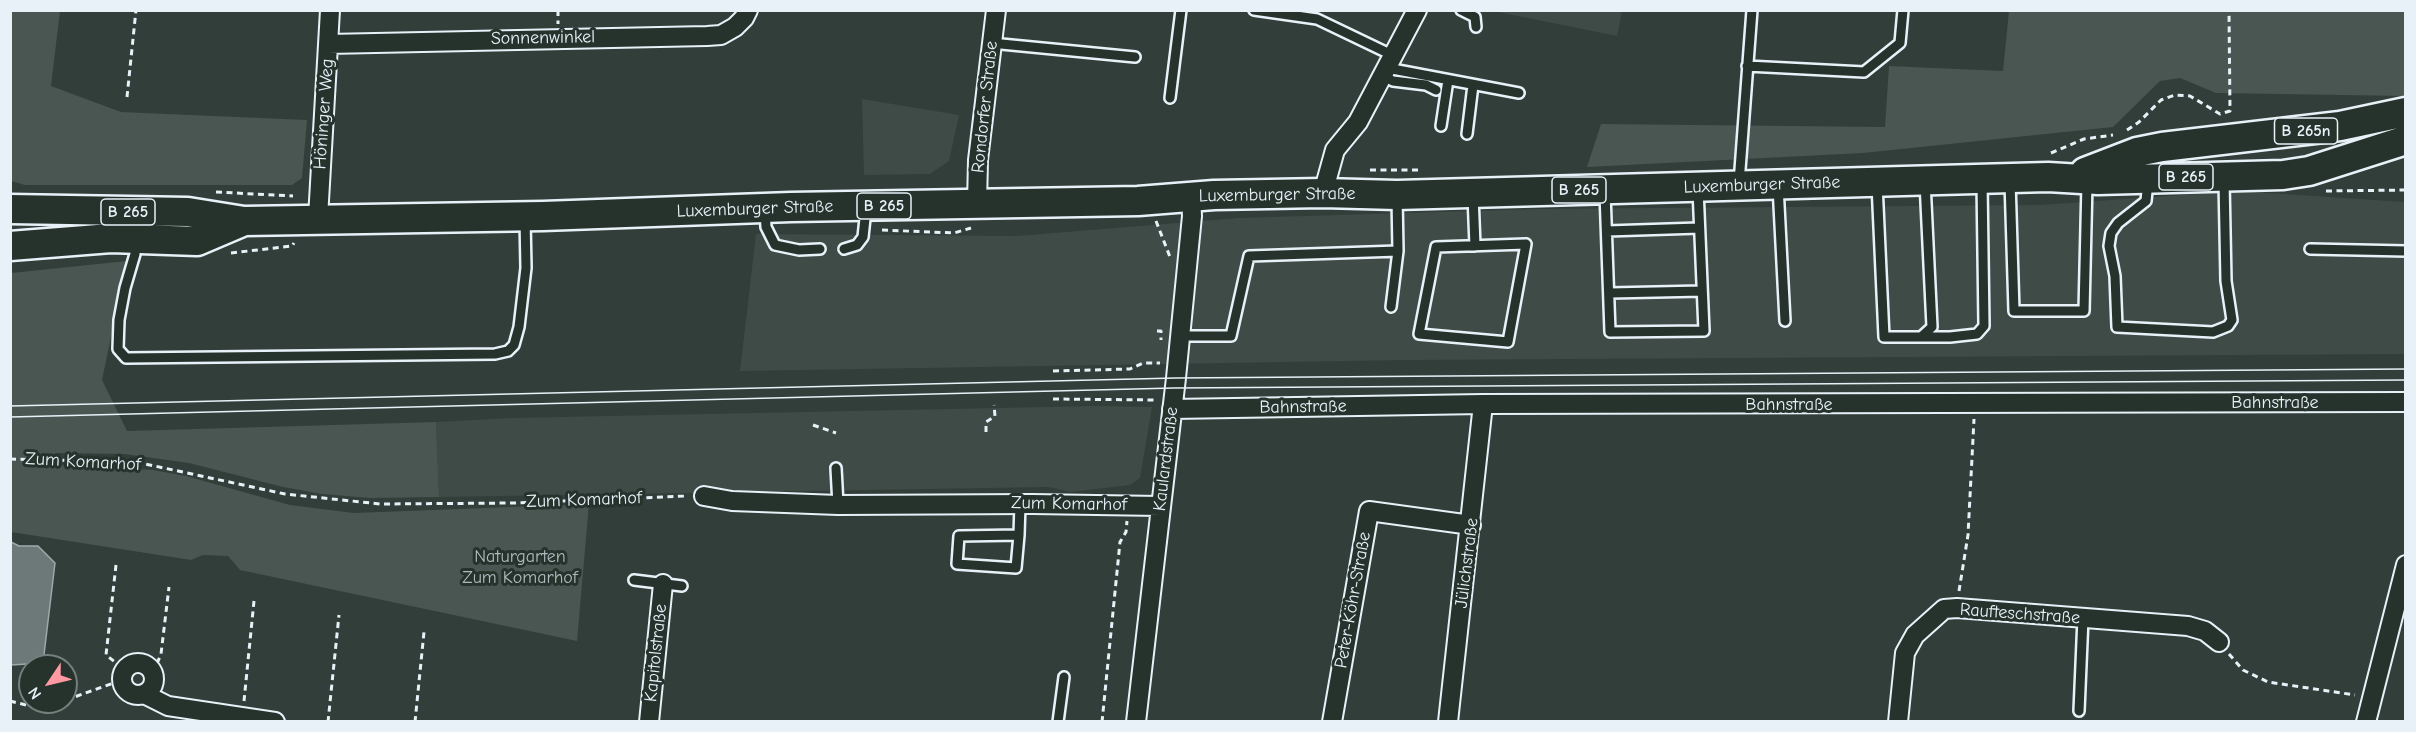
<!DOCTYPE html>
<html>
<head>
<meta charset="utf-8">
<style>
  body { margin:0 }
  #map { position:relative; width:2416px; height:732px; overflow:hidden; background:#323e39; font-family:"Comic Neue",sans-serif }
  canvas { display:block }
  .frame { position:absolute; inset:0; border:12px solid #e8f1f8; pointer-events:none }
  .north { position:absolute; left:18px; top:654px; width:60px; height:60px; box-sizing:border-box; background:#26332d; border:2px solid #747f7e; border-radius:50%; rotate:235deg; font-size:16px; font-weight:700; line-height:24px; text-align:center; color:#e8f1f8 }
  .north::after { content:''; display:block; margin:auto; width:21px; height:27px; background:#ff9aa2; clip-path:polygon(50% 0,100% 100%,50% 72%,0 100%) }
</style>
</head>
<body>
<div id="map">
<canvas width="2416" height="732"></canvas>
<div class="frame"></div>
<div class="north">N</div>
</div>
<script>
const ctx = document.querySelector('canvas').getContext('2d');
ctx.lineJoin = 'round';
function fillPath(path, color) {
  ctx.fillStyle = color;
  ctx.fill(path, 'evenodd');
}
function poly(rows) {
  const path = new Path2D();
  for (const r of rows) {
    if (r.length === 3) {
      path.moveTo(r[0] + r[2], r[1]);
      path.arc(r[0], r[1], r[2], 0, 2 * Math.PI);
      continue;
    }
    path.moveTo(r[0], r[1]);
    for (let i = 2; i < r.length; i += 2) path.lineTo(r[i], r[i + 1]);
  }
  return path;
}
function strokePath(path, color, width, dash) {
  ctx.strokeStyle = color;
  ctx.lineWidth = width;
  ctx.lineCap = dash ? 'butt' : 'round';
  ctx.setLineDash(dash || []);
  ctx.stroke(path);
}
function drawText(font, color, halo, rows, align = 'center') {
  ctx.font = font + ' "Comic Neue",sans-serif';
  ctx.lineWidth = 6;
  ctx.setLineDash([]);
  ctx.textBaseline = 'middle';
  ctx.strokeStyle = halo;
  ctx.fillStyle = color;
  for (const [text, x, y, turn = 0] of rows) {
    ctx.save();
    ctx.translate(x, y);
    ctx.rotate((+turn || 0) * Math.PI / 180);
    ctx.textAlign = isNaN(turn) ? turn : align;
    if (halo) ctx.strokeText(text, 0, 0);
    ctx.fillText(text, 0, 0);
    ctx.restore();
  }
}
fillPath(poly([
  [1488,10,1622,10,1622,11,1617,36],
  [862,99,959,115,949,161,930,174,864,175],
  [2239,191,2405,202,2405,354,1405,360,740,371,756,234,1017,236,1238,218,1537,209,2040,205],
  [1096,406,1152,407,1140,478,1130,485,1071,492,1048,487,439,497,436,422,512,418]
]), '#3f4b46');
fillPath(poly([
  [10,11,60,11,51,86,121,112,307,120,302,178,292,185,25,185,11,181],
  [2009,11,2405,11,2405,96,2216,93,2180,78,2160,81,2113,127,1863,153,1587,167,1601,124,1885,127,1889,66,2003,71],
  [127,261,102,380,127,431,436,422,439,497,370,498,322,494,283,487,189,463,124,454,55,453,55,465,153,470,186,476,290,505,354,513,589,504,577,641,240,570,228,556,203,555,191,560,11,532,11,273]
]), '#495651');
const water = poly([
  [11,542,19,546,38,546,55,563,43,663,11,665,11,542]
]);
fillPath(water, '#6d7978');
strokePath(water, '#9ea9ab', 1.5);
const lane = poly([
  [1254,10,1317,19,1392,55],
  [1461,10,1475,17,1476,27],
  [991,43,1135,57],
  [1747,66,1864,72,1900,43,1903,10],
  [1387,68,1519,93],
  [1383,76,1393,81,1426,85,1436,90],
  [1170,98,1181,10],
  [1441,126,1448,80],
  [1467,134,1473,85],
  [2010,181,2014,311,2084,311,2087,183],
  [2148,181,2146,201,2118,223,2111,233,2109,246,2115,276,2117,327,2213,332,2228,326,2232,320,2226,281,2224,181],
  [1739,183,1752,10],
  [1877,184,1884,337,1950,337,1977,334,1984,326,1982,182],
  [1778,186,1785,321],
  [1605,193,1610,332,1704,331,1698,189],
  [1473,195,1475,246],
  [765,211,766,227,775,245,799,250,820,249],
  [1607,231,1699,228],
  [135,241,135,254,125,288,119,320,118,349,126,358,495,354,508,351,514,345,519,327,526,268,525,219],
  [1526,244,1508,342,1419,334,1436,247,1526,244],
  [844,249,857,245,863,237,866,209],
  [2310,249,2406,251],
  [1610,293,1702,291],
  [1391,307,1398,251,1397,197],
  [1180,336,1231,336,1249,256,1398,251],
  [1921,337,1932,327,1925,182],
  [836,468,838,505],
  [1019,535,1016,568,957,564,959,536,1019,535,1020,504],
  [634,580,682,586],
  [2079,711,2083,618],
  [1058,722,1064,677]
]);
const street = poly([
  [328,44,707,36,721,35,735,27,744,18,748,10],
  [1323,193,1335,150,1358,122,1417,10],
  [977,204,978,160,996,10],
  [318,218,330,10],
  [1172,409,1483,404,2406,402],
  [704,496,732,501,838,505,1032,504,1160,506],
  [138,679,16],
  [144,694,168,706,275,722],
  [649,722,663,584],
  [1136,722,1176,378,1192,216,1191,196],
  [1332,722,1369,511,1471,525],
  [1448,722,1483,404],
  [1898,722,1905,653,1915,635,1944,609,1957,608,2188,626,2205,631,2219,642],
  [2366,722,2406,565]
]);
const primary = poly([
  [2085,172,2137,152,2162,147,2340,126,2406,112],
  [10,209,188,212,244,221,543,216,791,207,1138,201,1214,195,1323,193,1397,195,2048,177,2098,180,2283,175,2309,171,2406,140],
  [10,246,111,238,197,241,244,221]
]);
strokePath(lane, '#e8f1f8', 14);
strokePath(street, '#e8f1f8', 22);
strokePath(primary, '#e8f1f8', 33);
strokePath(poly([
  [558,10,558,24],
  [127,97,136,10],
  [2127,130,2139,122,2161,100,2175,95,2190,96,2220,114,2230,111,2229,10],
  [2051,153,2084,139,2113,135],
  [1370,170,1421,170],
  [2326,191,2406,190],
  [216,192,293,196],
  [1156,221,1170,257],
  [882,230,954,233,971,228],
  [231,253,292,246,294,243],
  [1157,331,1161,331,1161,340],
  [1053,371,1130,369,1143,363,1160,363],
  [1053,399,1156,400],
  [813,425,836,433],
  [986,432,986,422,995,416,994,405],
  [10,459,136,462,285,494,380,504,515,503,687,496],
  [116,565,106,655,125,670],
  [1959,591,1968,535,1974,419],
  [2229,654,2243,670,2268,682,2355,695],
  [153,673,161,654,169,587],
  [66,700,122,680],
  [10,701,38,708,59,702],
  [244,701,254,601],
  [328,722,339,615],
  [415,722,424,632],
  [1102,722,1120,542,1126,532,1127,521]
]), '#e8f1f8', 3, [6, 4.5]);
strokePath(lane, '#26332d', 9);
strokePath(street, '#26332d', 18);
strokePath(primary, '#26332d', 28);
strokePath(poly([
  [10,406,1176,378,2406,369],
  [10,417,1174,388,2406,380]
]), '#e8f1f8', 1.5);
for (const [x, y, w] of [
  [2306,131,63],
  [2186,177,54],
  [1579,190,54],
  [884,206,54],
  [128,212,54]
]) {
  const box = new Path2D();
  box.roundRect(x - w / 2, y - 13, w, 26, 4.5);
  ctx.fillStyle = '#26332d';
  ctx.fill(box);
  strokePath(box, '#e8f1f8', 1.5);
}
drawText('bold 16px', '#e8f1f8', null, [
  ["B 265n",2306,131],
  ["B 265",2186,177],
  ["B 265",1579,190],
  ["B 265",884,206],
  ["B 265",128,212]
]);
drawText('18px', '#e8f1f8', '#26332d', [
  ["Sonnenwinkel",543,38,-1],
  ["Rondorfer Straße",985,107,-84],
  ["Höninger Weg",324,114,-86],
  ["Luxemburger Straße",1762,185,-2],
  ["Luxemburger Straße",1277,195,-1],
  ["Luxemburger Straße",755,209,-2],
  ["Bahnstraße",2275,403],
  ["Bahnstraße",1789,405],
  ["Bahnstraße",1303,407,-1],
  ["Kaulardstraße",1166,459,-83],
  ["Zum Komarhof",83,462,3],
  ["Zum Komarhof",584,500,-2],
  ["Zum Komarhof",1069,504,1],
  ["Jülichstraße",1467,563,-83],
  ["Peter-Köhr-Straße",1353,600,-80],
  ["Raufteschstraße",2020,614,4],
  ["Kapitolstraße",656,653,-84]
]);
drawText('18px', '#b0bbbe', '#26332d', [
  ["Naturgarten",520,557],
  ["Zum Komarhof",520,578]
]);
</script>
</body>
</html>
